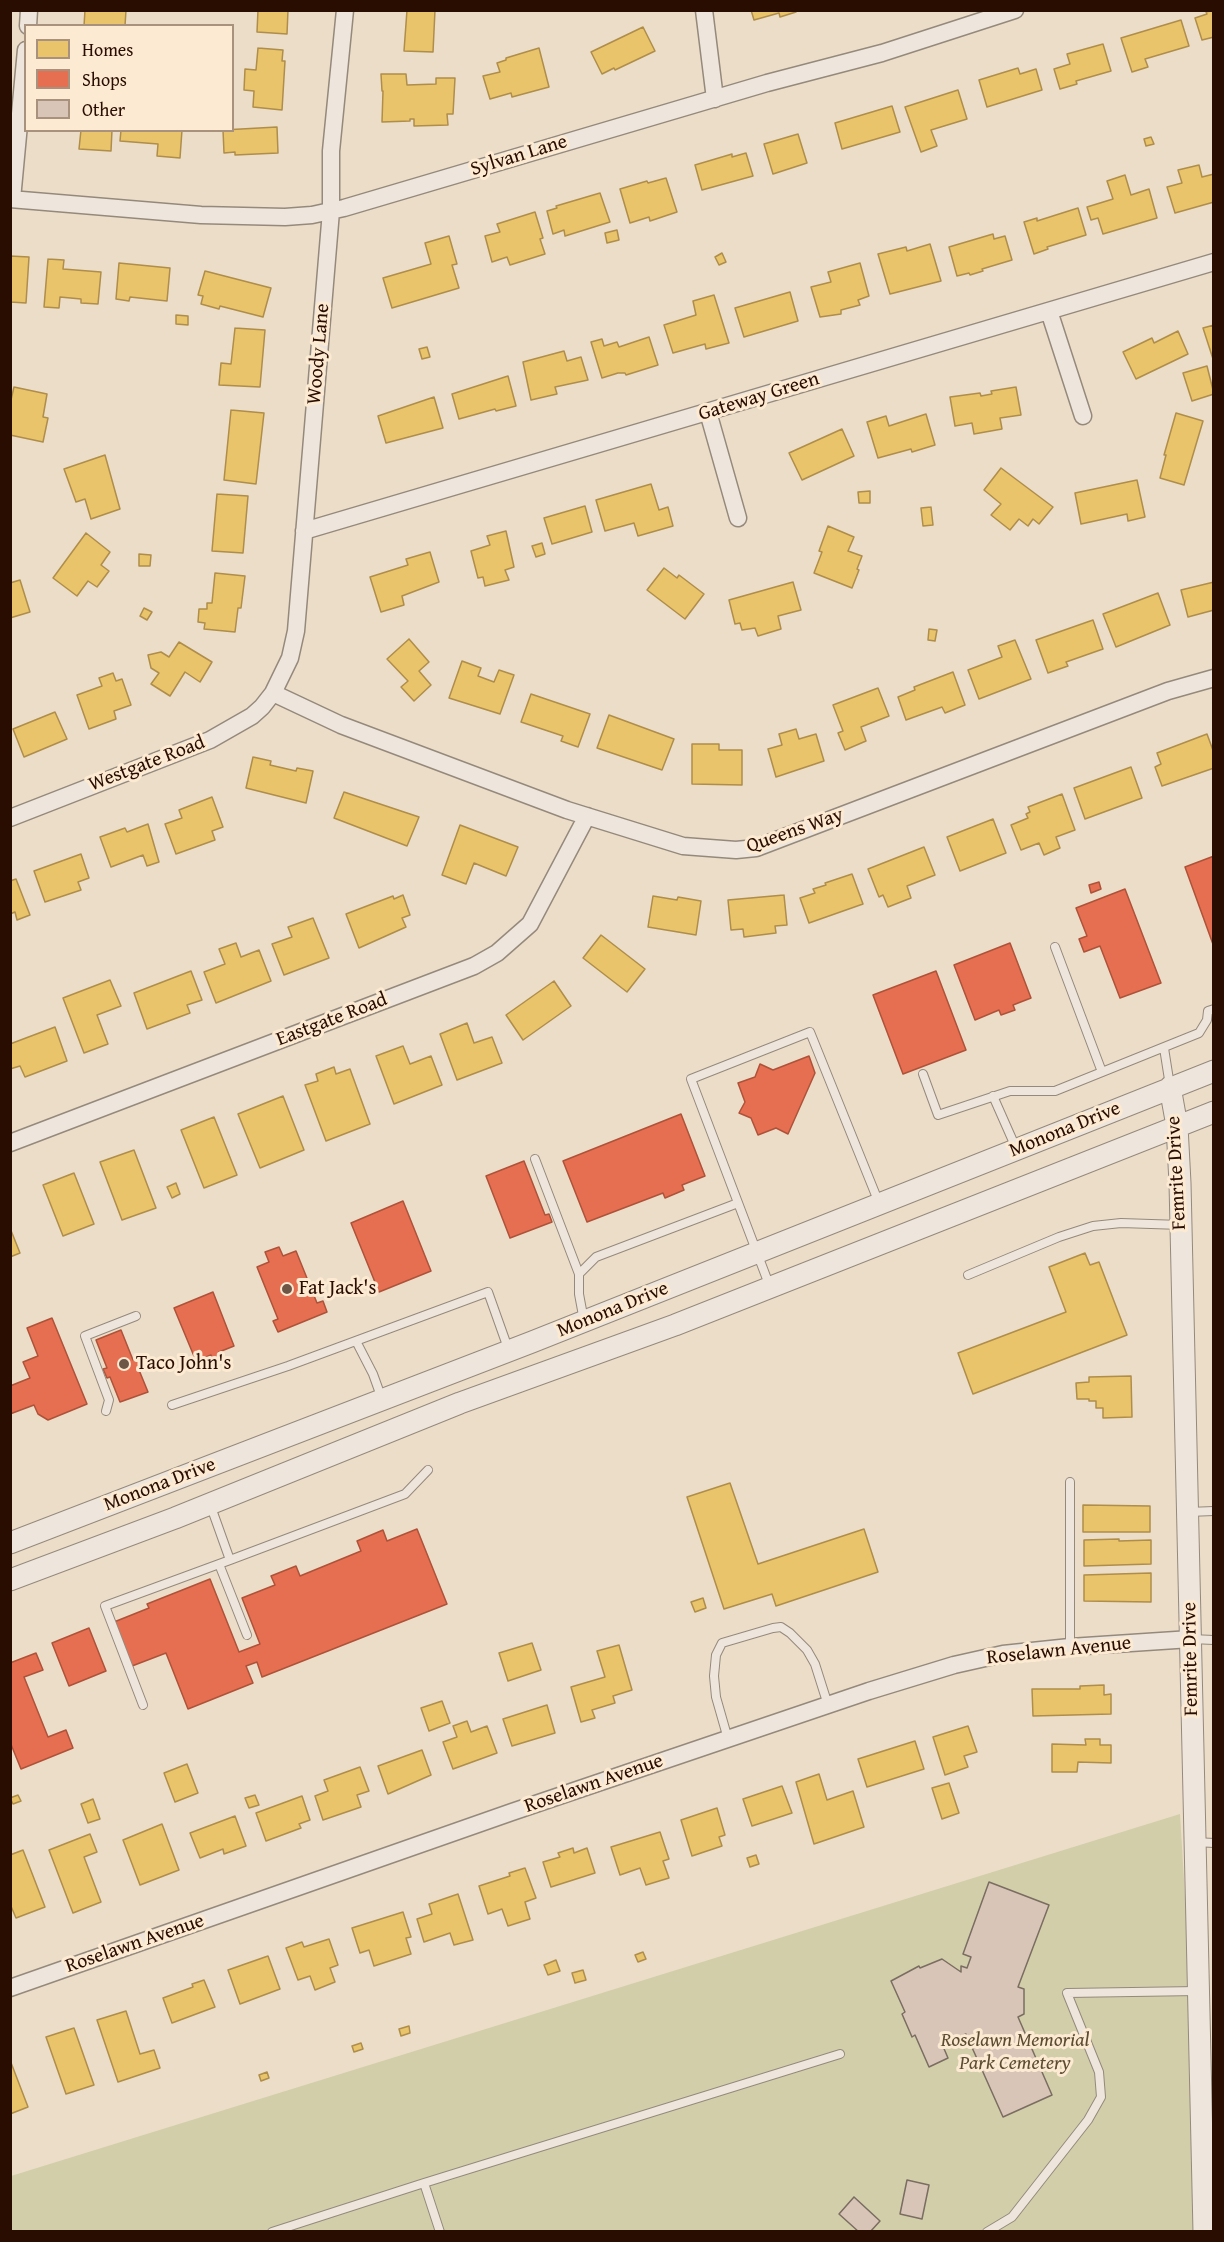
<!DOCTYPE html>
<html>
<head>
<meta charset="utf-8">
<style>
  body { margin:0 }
  #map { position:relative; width:1224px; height:2242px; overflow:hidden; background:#ecddc8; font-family:"Gentium Book Plus",serif }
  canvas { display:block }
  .frame { position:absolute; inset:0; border:12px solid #290d00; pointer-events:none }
  .legend { position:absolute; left:24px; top:24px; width:210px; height:108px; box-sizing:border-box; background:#fcead2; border:2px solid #a8927e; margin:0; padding:8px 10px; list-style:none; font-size:18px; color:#290d00 }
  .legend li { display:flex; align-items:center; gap:12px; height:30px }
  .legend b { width:30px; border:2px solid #a8927e }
</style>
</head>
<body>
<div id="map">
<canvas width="1224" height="2242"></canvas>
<div class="frame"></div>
<ul class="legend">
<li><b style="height:16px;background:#e9c46a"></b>Homes</li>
<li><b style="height:16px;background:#e76f51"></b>Shops</li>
<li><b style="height:16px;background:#d8c5b8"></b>Other</li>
</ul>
</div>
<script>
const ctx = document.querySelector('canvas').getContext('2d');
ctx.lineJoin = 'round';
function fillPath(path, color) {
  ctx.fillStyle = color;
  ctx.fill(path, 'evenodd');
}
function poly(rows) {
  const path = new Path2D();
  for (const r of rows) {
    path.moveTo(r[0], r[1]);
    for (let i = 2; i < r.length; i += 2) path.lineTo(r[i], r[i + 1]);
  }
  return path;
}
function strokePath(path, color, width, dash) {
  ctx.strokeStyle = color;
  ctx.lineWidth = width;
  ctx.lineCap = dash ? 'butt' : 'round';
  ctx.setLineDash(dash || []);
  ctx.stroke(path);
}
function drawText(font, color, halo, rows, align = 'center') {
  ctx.font = font + ' "Gentium Book Plus",serif';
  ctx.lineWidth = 6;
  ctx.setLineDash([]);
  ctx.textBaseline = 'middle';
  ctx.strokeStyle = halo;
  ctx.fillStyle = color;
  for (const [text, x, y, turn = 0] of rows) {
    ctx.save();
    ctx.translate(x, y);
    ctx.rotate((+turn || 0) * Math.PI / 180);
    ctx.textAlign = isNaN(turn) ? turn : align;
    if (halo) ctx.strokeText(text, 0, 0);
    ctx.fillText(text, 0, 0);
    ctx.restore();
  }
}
fillPath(poly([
  [1180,1814,1202,2179,1204,2231,11,2232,11,2176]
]), '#d2cea9');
const homes = poly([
  [85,10,126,10,125,26,84,26,85,10],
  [258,10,288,10,287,34,257,32,258,10],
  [407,10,435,10,433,52,404,51,407,10],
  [751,10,796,10,796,12,780,17,779,13,754,20,751,10],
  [1214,10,1214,37,1202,40,1195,18,1207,14,1206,12,1214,10],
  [1181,20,1189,46,1145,59,1148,67,1132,72,1121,38,1181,20],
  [643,27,655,51,615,70,614,68,602,74,591,52,643,27],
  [1103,44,1111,71,1076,81,1077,84,1060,89,1054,69,1070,64,1067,54,1103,44],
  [258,48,283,50,282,61,285,61,282,110,253,107,254,91,244,90,245,69,256,70,258,48],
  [539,48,549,87,512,97,511,93,490,99,483,76,500,72,497,63,506,60,506,58,539,48],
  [1018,68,1020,74,1036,69,1042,90,987,107,979,80,1018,68],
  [381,74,406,74,407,85,436,84,436,78,455,78,453,114,447,114,448,125,414,126,414,119,410,119,410,121,382,122,383,91,382,91,381,74],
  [958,90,967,119,931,130,937,146,921,152,905,107,958,90],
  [892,106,900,132,842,149,835,123,892,106],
  [277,127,278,153,235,155,235,152,224,153,223,130,277,127],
  [81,130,112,130,111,151,79,149,81,130],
  [121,130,182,130,180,158,157,156,158,144,120,141,121,130],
  [798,134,807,163,773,174,764,144,798,134],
  [1151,137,1154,144,1146,146,1144,139,1151,137],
  [746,153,753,176,702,190,695,165,732,154,732,157,746,153],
  [1199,165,1202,177,1214,174,1214,202,1175,213,1167,187,1182,183,1178,170,1199,165],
  [1125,175,1131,195,1149,189,1157,218,1103,234,1098,218,1091,220,1087,207,1113,199,1107,181,1125,175],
  [666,178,677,212,650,221,649,217,630,223,620,189,647,181,648,183,666,178],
  [600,193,610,222,565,236,564,230,553,234,547,211,557,208,556,206,600,193],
  [1078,208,1086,235,1047,247,1048,249,1034,254,1024,222,1037,218,1037,221,1078,208],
  [535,212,543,238,540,239,545,254,510,265,507,257,492,262,485,236,500,232,497,224,535,212],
  [617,230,619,240,607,243,605,233,617,230],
  [993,234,994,239,1005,236,1012,260,982,269,983,271,970,275,969,273,957,276,949,247,993,234],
  [449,236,457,264,452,265,459,288,392,308,383,278,431,264,425,243,449,236],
  [930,244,941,281,890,294,878,254,906,247,907,251,930,244],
  [722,253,726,262,719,265,715,257,722,253],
  [10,256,29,257,26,303,10,302,10,256],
  [48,259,64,260,63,269,101,272,98,304,81,303,81,299,60,297,59,308,44,307,48,259],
  [119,263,170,268,167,301,130,297,129,301,116,299,119,263],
  [860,263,869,296,858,300,860,305,841,310,841,314,820,317,811,287,831,282,828,272,860,263],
  [205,271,271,288,263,317,220,306,219,309,201,304,203,296,198,295,205,271],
  [790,292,798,321,744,337,735,308,790,292],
  [714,295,729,343,706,349,705,344,673,353,664,325,696,315,693,301,714,295],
  [176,315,188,316,188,325,176,324,176,315],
  [1214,325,1214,362,1203,328,1214,325],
  [235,328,265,330,260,387,219,385,221,363,231,364,235,328],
  [1178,331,1188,354,1136,379,1123,352,1152,338,1154,343,1178,331],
  [649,337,658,365,626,375,625,373,618,373,602,378,591,342,602,339,604,346,617,342,619,347,649,337],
  [427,347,430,357,422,359,419,349,427,347],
  [564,351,567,361,581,357,588,380,555,387,557,394,531,400,523,362,564,351],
  [1207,366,1214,394,1192,401,1183,373,1207,366],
  [508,376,516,406,496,411,495,409,459,419,452,394,508,376],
  [14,387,47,394,43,417,48,418,43,442,10,435,10,404,14,387],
  [1016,387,1021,415,1000,418,1002,429,974,434,972,423,955,426,950,397,980,393,981,396,992,394,991,391,1016,387],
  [434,397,443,428,386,443,378,416,434,397],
  [231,410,264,413,256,484,224,480,231,410],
  [1176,413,1203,421,1184,485,1160,478,1166,455,1164,455,1176,413],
  [926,414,935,445,912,452,911,449,878,458,867,422,886,416,889,426,926,414],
  [842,429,854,456,802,480,789,453,842,429],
  [105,455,120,509,91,519,85,499,76,502,64,469,105,455],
  [1001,468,1053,507,1039,524,1033,519,1028,526,1019,519,1010,530,991,515,1001,504,984,490,1001,468],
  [1137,480,1145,517,1128,521,1127,514,1081,524,1075,493,1137,480],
  [651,484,659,510,668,507,673,526,638,536,634,523,605,531,596,500,651,484],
  [870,491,870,503,859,503,858,492,870,491],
  [217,494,248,496,243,553,212,551,217,494],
  [585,506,592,532,552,544,544,518,585,506],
  [931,507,933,525,923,526,921,508,931,507],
  [828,526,854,537,848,551,862,556,857,569,859,570,852,588,814,573,822,552,819,551,828,526],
  [506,531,514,567,505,570,509,580,485,586,483,577,478,578,471,551,490,545,487,536,506,531],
  [86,533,110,552,101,565,109,571,97,587,88,581,77,596,53,578,86,533],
  [542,543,545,554,536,557,532,546,542,543],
  [430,552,439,582,402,596,404,605,381,612,370,577,408,565,406,559,430,552],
  [139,554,151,555,150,566,139,566,139,554],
  [664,568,677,578,679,575,704,594,685,619,647,590,664,568],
  [215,573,245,576,241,608,238,608,235,632,204,629,205,623,198,622,199,609,207,609,207,603,212,603,215,573],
  [20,580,30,612,10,618,10,583,20,580],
  [793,582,801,610,778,616,781,629,758,636,755,628,742,630,740,623,735,624,729,600,793,582],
  [1214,582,1214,610,1188,617,1181,590,1214,582],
  [1158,593,1170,625,1116,647,1103,614,1158,593],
  [144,608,152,612,147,620,140,616,144,608],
  [1093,620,1103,649,1066,662,1068,666,1048,673,1036,640,1093,620],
  [929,629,937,630,935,641,928,640,929,629],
  [409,639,429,662,419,671,431,685,414,701,401,687,408,681,387,659,409,639],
  [1015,640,1031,679,979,699,968,670,1002,657,998,646,1015,640],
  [179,642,212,662,200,682,185,672,170,696,151,684,159,673,151,668,148,655,161,652,169,657,179,642],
  [462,661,481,668,478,676,494,682,499,670,514,675,500,714,449,698,462,661],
  [953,672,965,705,945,713,942,707,906,720,898,697,915,690,914,687,953,672],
  [113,673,116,681,122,679,131,705,114,711,116,719,89,729,77,695,102,686,99,678,113,673],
  [878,688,889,716,861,727,866,741,845,750,838,733,843,731,833,705,878,688],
  [531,694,590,714,578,747,561,741,563,736,521,722,531,694],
  [55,712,67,739,24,757,13,729,55,712],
  [609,715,674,739,662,770,597,748,609,715],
  [796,729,799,739,816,734,824,761,776,777,768,749,782,745,779,734,796,729],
  [1207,734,1214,753,1214,768,1162,786,1155,767,1161,764,1157,753,1207,734],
  [692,744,719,744,719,750,742,750,742,785,692,784,692,744],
  [253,757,271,761,270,765,296,771,297,768,313,771,306,803,246,788,253,757],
  [1131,767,1142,798,1085,819,1074,788,1131,767],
  [344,792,419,817,407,846,334,818,344,792],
  [1062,794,1075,830,1056,837,1060,848,1044,855,1039,843,1021,850,1011,825,1028,818,1026,814,1030,812,1028,807,1062,794],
  [212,797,223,827,212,831,215,840,176,854,165,824,182,818,179,810,212,797],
  [993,819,1006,853,960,871,947,837,993,819],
  [148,824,159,862,147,866,143,855,111,867,100,837,125,828,127,832,148,824],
  [460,825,518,847,506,876,474,863,466,884,442,875,460,825],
  [924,847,935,875,907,886,911,898,888,907,883,895,879,897,868,869,924,847],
  [81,854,89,878,78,882,81,890,45,902,34,871,81,854],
  [852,874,863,904,809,923,800,898,815,893,813,889,826,885,825,883,852,874],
  [16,879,30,915,17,920,15,912,10,914,10,881,16,879],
  [403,895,410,915,402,918,406,927,359,948,346,914,393,896,394,899,403,895],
  [784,895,787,925,775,926,776,933,744,937,743,929,731,930,728,900,784,895],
  [653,896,677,900,678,897,701,901,696,935,648,927,653,896],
  [313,918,329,958,284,975,272,944,292,937,288,927,313,918],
  [601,935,645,969,627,992,583,958,601,935],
  [236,943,241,957,259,950,271,981,216,1003,204,972,225,964,219,949,236,943],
  [191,971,202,1000,187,1005,190,1013,147,1029,134,993,191,971],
  [110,980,121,1006,97,1015,108,1044,84,1053,63,998,110,980],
  [554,981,571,1006,523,1040,506,1015,554,981],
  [467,1023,474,1043,492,1037,502,1063,457,1080,440,1034,467,1023],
  [55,1027,67,1061,25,1077,20,1066,10,1069,10,1044,55,1027],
  [403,1046,410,1064,431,1056,442,1085,394,1104,376,1056,403,1046],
  [334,1067,336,1074,350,1069,370,1124,326,1141,305,1085,318,1081,316,1074,334,1067],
  [283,1096,304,1150,260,1168,238,1114,283,1096],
  [214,1117,237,1175,204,1188,181,1130,214,1117],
  [134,1150,156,1208,122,1220,100,1162,134,1150],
  [74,1173,94,1224,63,1236,43,1185,74,1173],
  [176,1183,180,1194,172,1198,167,1187,176,1183],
  [10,1228,20,1253,10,1257,10,1228],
  [1085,1253,1090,1265,1099,1262,1127,1335,973,1394,958,1353,1066,1312,1049,1267,1085,1253],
  [1131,1376,1132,1417,1103,1418,1103,1408,1096,1408,1096,1401,1089,1401,1089,1399,1077,1399,1076,1383,1089,1382,1089,1377,1131,1376],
  [730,1483,758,1564,864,1529,878,1572,776,1606,772,1594,724,1609,687,1497,730,1483],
  [1083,1505,1150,1506,1150,1532,1083,1532,1083,1505],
  [1119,1539,1119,1541,1151,1540,1151,1564,1084,1566,1084,1540,1119,1539],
  [1151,1573,1151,1602,1084,1601,1084,1575,1151,1573],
  [703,1598,706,1608,695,1612,691,1602,703,1598],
  [532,1643,541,1670,508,1681,499,1653,532,1643],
  [619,1645,632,1690,613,1696,615,1703,592,1710,595,1718,581,1722,571,1687,605,1677,597,1651,619,1645],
  [1104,1685,1104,1695,1111,1694,1111,1714,1033,1716,1032,1689,1080,1689,1080,1686,1104,1685],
  [442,1701,450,1723,429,1731,421,1708,442,1701],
  [547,1705,555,1733,512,1746,503,1719,547,1705],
  [467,1721,471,1732,487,1726,497,1753,453,1769,443,1742,457,1737,453,1726,467,1721],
  [968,1726,977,1752,964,1756,968,1767,945,1775,933,1737,968,1726],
  [1085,1739,1100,1739,1100,1745,1111,1745,1111,1763,1078,1762,1077,1772,1052,1772,1052,1744,1086,1745,1085,1739],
  [915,1741,924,1769,867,1787,858,1759,915,1741],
  [422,1750,431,1775,388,1794,378,1766,422,1750],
  [187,1764,198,1793,175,1802,164,1773,187,1764],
  [360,1767,369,1791,357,1795,361,1807,323,1820,315,1796,328,1791,324,1780,360,1767],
  [819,1774,827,1800,853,1791,864,1827,814,1844,796,1782,819,1774],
  [949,1783,959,1813,942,1819,932,1788,949,1783],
  [782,1786,792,1813,752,1826,743,1799,782,1786],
  [18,1795,21,1801,13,1804,10,1798,18,1795],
  [255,1795,259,1805,249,1808,245,1798,255,1795],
  [302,1796,310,1820,299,1824,301,1828,266,1841,256,1813,302,1796],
  [93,1799,100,1819,88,1823,81,1804,93,1799],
  [717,1808,725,1835,719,1837,722,1846,692,1856,681,1820,717,1808],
  [235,1816,246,1846,224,1854,223,1849,200,1858,190,1833,235,1816],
  [162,1824,179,1870,140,1885,123,1840,162,1824],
  [660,1832,669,1859,663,1861,669,1878,646,1885,640,1868,620,1875,611,1847,660,1832],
  [90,1834,97,1852,84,1857,101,1902,73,1913,49,1850,90,1834],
  [573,1848,574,1853,587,1848,595,1873,551,1887,543,1862,560,1857,558,1853,573,1848],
  [23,1850,45,1907,16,1918,10,1904,10,1855,23,1850],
  [756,1855,759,1864,750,1867,747,1858,756,1855],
  [525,1868,536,1898,525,1902,530,1919,508,1926,502,1909,488,1914,479,1886,510,1876,509,1873,525,1868],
  [458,1894,473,1940,454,1945,450,1933,424,1942,417,1919,432,1914,429,1904,458,1894],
  [403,1912,411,1937,406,1938,411,1954,374,1966,369,1950,360,1953,352,1928,403,1912],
  [329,1939,338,1965,330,1968,335,1982,315,1990,310,1976,298,1980,286,1948,302,1942,304,1947,329,1939],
  [643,1952,646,1959,638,1962,635,1955,643,1952],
  [268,1956,280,1989,240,2004,228,1970,268,1956],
  [556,1960,560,1971,548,1975,544,1965,556,1960],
  [583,1970,586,1980,575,1983,572,1973,583,1970],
  [204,1980,215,2007,172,2023,163,1998,193,1987,192,1984,204,1980],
  [126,2011,140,2054,154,2050,160,2068,118,2082,97,2020,126,2011],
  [409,2026,410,2033,401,2036,399,2029,409,2026],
  [74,2028,94,2085,66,2094,46,2037,74,2028],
  [361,2043,363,2049,354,2052,352,2046,361,2043],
  [10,2060,28,2107,10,2114,10,2060],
  [267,2072,269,2078,261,2081,259,2075,267,2072]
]);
fillPath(homes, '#e9c46a');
strokePath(homes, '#af8d4a', 1.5);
const shops = poly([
  [1214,856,1214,947,1185,867,1214,856],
  [1099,882,1101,889,1091,893,1089,885,1099,882],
  [1125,889,1161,983,1120,998,1100,946,1084,952,1079,939,1087,936,1076,908,1125,889],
  [1010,943,1031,998,1013,1005,1015,1010,1001,1015,999,1010,975,1020,954,965,1010,943],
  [936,971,966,1050,903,1074,873,995,936,971],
  [809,1056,815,1073,788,1134,776,1128,758,1135,751,1118,739,1113,745,1102,738,1083,755,1077,760,1064,773,1070,809,1056],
  [681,1114,705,1176,682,1185,684,1190,665,1198,663,1193,587,1222,563,1161,681,1114],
  [524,1161,545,1215,549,1214,552,1222,510,1238,486,1176,524,1161],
  [403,1201,431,1271,379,1292,351,1223,403,1201],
  [279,1247,283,1256,296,1251,317,1303,323,1301,327,1312,278,1332,273,1321,278,1319,257,1267,269,1262,265,1252,279,1247],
  [213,1292,234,1346,219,1352,221,1357,212,1360,211,1355,196,1361,174,1308,213,1292],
  [52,1318,87,1404,48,1420,38,1414,34,1405,10,1414,10,1386,30,1378,23,1362,38,1356,27,1328,52,1318],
  [121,1330,133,1360,141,1357,145,1367,139,1370,148,1392,120,1402,110,1377,107,1378,103,1369,107,1368,96,1340,121,1330],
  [417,1529,447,1604,262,1677,257,1662,246,1666,253,1683,188,1709,166,1653,132,1666,114,1622,149,1608,147,1604,210,1579,239,1652,260,1644,242,1598,275,1585,271,1576,296,1566,300,1576,361,1551,357,1541,383,1530,387,1541,417,1529],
  [89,1628,106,1671,69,1686,52,1643,89,1628],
  [36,1653,43,1670,24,1677,48,1737,66,1730,73,1748,21,1769,10,1742,10,1663,36,1653]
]);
fillPath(shops, '#e76f51');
strokePath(shops, '#ae5239', 1.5);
const building = poly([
  [989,1882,1049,1905,1018,1987,1024,1989,1024,2014,1018,2017,1052,2095,1003,2117,966,2034,942,2044,948,2058,929,2067,915,2035,912,2037,902,2014,905,2012,891,1981,919,1966,920,1968,942,1959,961,1972,961,1966,967,1968,971,1957,963,1954,989,1882],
  [907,2180,929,2185,922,2219,900,2214,907,2180],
  [854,2197,880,2221,870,2232,859,2232,839,2214,854,2197]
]);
fillPath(building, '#d8c5b8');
strokePath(building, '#7a6d61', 1.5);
const service = poly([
  [1055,947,1102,1072],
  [1164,1048,1170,1086],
  [923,1074,938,1115,1010,1091,1055,1091,1199,1033,1207,1020,1208,1011,1214,1009],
  [993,1096,1016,1148],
  [535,1159,579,1274],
  [968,1275,1059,1237,1093,1226,1121,1223,1181,1225],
  [770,1287,691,1079,810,1032,879,1203],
  [584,1321,579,1294,579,1274,596,1257,738,1203],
  [356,1341,373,1374,382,1399],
  [172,1405,288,1366,488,1292,509,1351],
  [106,1411,109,1400,85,1336,136,1316],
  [1070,1482,1070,1647],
  [210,1504,230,1560,405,1494,428,1470],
  [1188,1512,1214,1511],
  [219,1564,247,1635],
  [1191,1639,1214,1640],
  [143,1705,105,1606,230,1560],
  [728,1739,716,1697,714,1676,716,1655,722,1643,773,1628,781,1627,790,1633,807,1650,815,1664,828,1705],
  [1195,1842,1214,1843],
  [424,2183,840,2054],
  [272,2232,424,2183,440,2232],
  [987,2232,1012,2217,1088,2120,1101,2097,1099,2072,1067,1993,1198,1991]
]);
const minor = poly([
  [704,10,715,99],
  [28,26,29,10],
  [10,199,201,215,285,217,312,215,344,208,767,83,882,53,1015,10],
  [12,199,26,50],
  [1049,311,1083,416],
  [708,412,738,518],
  [304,531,1214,262],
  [273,693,341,725,567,810,683,846,736,850,756,848,1168,691,1214,678],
  [10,818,210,740,252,716,262,707,273,693,290,658,296,631,331,211,331,151,345,10],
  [10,1143,474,966,497,953,530,924,587,816],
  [10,1988,512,1812,869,1691,954,1665,1003,1654,1070,1647,1191,1639]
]);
const tertiary = poly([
  [1170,1087,1177,1126,1180,1183,1204,2232],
  [10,1543,532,1342,1214,1071],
  [10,1580,175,1518,460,1403,675,1325,1214,1112]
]);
strokePath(service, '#95897c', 10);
strokePath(minor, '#95897c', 19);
strokePath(tertiary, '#95897c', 23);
strokePath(service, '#eee6dc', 8);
strokePath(minor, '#eee6dc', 16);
strokePath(tertiary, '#eee6dc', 21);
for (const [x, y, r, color] of [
  [287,1289,6,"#6d5646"],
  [124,1364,6,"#6d5646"]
]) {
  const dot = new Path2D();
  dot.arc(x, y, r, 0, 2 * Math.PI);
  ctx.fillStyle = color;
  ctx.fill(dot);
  strokePath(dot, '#fcead2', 2);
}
drawText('20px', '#290d00', '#fcead2', [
  ["Sylvan Lane",519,156,-17],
  ["Woody Lane",319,354,-85],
  ["Gateway Green",759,397,-17],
  ["Westgate Road",147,764,-21],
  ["Queens Way",795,831,-19],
  ["Eastgate Road",332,1020,-21],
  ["Monona Drive",1065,1130,-22],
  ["Femrite Drive",1177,1173,-93],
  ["Monona Drive",613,1310,-22],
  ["Monona Drive",160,1485,-21],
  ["Roselawn Avenue",1059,1651,-6],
  ["Femrite Drive",1191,1659,-91],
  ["Roselawn Avenue",594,1784,-19],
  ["Roselawn Avenue",135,1944,-19]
]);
drawText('20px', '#290d00', '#fcead2', [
  ["Fat Jack's",299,1289],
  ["Taco John's",136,1364]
], 'left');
drawText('italic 20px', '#5d4c32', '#fcead2', [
  ["Roselawn Memorial",1015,2041],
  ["Park Cemetery",1015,2064]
]);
</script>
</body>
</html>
